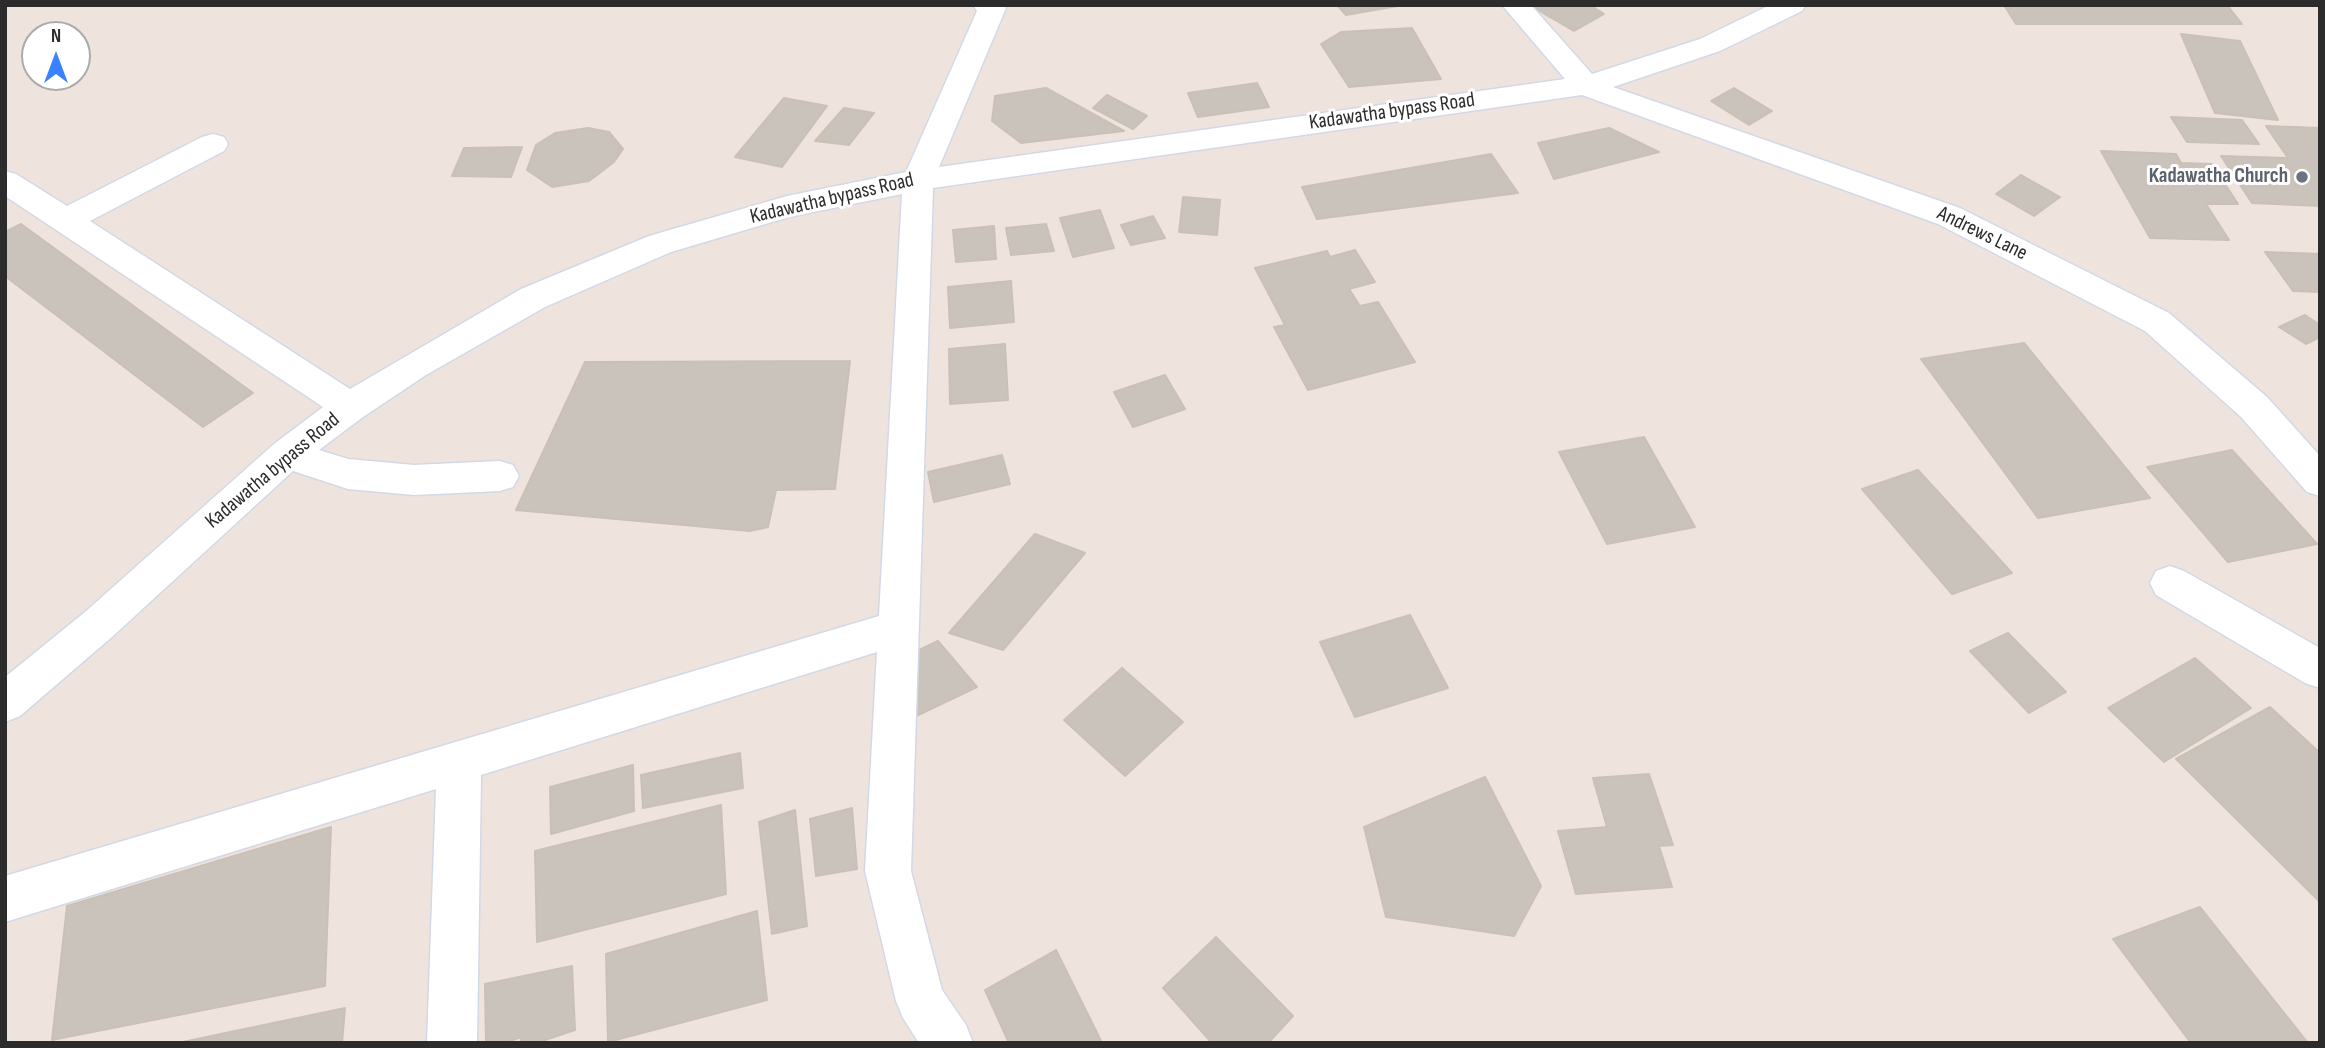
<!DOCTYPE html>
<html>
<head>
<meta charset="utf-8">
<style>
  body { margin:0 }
  #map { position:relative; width:2325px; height:1048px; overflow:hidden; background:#efe4dd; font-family:"Sofia Sans Condensed",sans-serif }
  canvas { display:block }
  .frame { position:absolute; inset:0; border:7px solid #2c2c2c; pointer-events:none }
  .north { position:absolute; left:21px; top:21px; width:70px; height:70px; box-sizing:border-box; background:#fff; border:2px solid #ababab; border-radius:50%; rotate:0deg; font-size:19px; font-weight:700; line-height:28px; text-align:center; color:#2c2c2c }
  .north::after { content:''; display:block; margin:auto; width:24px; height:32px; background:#3a81ff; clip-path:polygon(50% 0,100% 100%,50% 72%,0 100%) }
</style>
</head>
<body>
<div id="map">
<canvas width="2325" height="1048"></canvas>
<div class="frame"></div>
<div class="north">N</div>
</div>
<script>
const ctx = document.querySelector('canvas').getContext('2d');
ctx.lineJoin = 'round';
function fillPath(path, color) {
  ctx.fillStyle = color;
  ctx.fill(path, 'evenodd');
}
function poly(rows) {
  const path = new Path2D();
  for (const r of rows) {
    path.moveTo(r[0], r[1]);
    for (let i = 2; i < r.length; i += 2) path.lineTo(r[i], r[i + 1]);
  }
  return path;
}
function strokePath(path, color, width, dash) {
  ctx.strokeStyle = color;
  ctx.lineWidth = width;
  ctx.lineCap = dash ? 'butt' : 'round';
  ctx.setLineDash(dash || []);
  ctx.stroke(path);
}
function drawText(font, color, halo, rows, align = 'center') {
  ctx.font = font + ' "Sofia Sans Condensed",sans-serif';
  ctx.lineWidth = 6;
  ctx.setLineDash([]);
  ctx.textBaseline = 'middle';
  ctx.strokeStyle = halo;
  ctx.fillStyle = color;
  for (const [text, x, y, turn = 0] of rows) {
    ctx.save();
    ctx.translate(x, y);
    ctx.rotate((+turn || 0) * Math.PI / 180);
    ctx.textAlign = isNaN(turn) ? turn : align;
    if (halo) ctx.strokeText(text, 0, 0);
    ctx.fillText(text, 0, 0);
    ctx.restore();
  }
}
const building = poly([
  [1337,5,1403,5,1346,15,1337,5],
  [1529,5,1590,5,1604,14,1574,31,1529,5],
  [2004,5,2227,5,2242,24,2016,24,2004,5],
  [1412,28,1441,79,1349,87,1321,44,1341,32,1412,28],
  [2181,34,2240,41,2278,120,2215,113,2181,34],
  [1257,83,1269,107,1198,117,1188,93,1257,83],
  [1046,88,1124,131,1021,143,992,121,995,96,1046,88],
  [1734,88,1772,111,1749,125,1711,101,1734,88],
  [1107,95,1147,116,1133,129,1093,108,1107,95],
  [784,98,827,106,782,167,735,157,784,98],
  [844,108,874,113,849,145,815,141,844,108],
  [2171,117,2242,120,2259,144,2187,142,2171,117],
  [2266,126,2320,128,2320,206,2252,203,2221,156,2288,158,2266,126],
  [588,128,609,132,623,149,614,162,589,181,552,187,527,170,536,145,555,133,588,128],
  [1609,128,1659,152,1554,179,1538,143,1609,128],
  [522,147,511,177,452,176,464,148,522,147],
  [2101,151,2176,154,2181,163,2212,164,2238,204,2206,204,2229,240,2150,238,2101,151],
  [1491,154,1518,193,1317,219,1302,187,1491,154],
  [2021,175,2060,197,2034,216,1996,194,2021,175],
  [1183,197,1220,200,1217,235,1179,232,1183,197],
  [1100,210,1114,248,1073,257,1060,218,1100,210],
  [1153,216,1165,238,1131,245,1121,225,1153,216],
  [21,224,253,393,203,427,5,276,5,232,21,224],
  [1046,224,1054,251,1011,255,1006,228,1046,224],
  [994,226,996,259,956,262,953,230,994,226],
  [1355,250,1375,282,1349,289,1360,306,1378,302,1415,362,1308,390,1274,327,1285,325,1255,268,1327,251,1330,257,1355,250],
  [2265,252,2320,254,2320,292,2293,291,2265,252],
  [1011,281,1014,322,950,328,948,287,1011,281],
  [2305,315,2320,325,2320,337,2306,344,2279,327,2305,315],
  [2024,343,2150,498,2038,518,1921,359,2024,343],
  [1005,344,1008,400,950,404,949,349,1005,344],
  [850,361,835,489,776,490,768,527,750,531,516,510,585,362,850,361],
  [1165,375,1185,409,1133,427,1114,392,1165,375],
  [1644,437,1695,527,1607,544,1559,452,1644,437],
  [2232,450,2317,544,2228,562,2147,467,2232,450],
  [1002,455,1010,484,934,502,928,472,1002,455],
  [1918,470,2012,573,1952,594,1862,489,1918,470],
  [1035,534,1085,553,1003,650,949,633,1035,534],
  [1410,615,1448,688,1355,717,1320,642,1410,615],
  [2008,633,2066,692,2029,713,1970,651,2008,633],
  [938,641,977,687,912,718,917,651,938,641],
  [2195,658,2251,708,2164,762,2108,708,2195,658],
  [1122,668,1183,722,1125,776,1064,720,1122,668],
  [2270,707,2320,753,2320,902,2176,759,2270,707],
  [740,753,743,788,643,808,641,775,740,753],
  [633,765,634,811,551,834,550,787,633,765],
  [1649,774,1673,845,1659,846,1672,887,1576,894,1558,831,1607,827,1593,778,1649,774],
  [1485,777,1541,886,1514,936,1386,917,1364,827,1485,777],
  [721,805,726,894,537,942,535,851,721,805],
  [852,808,857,869,816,876,810,819,852,808],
  [795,810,807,926,772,934,759,822,795,810],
  [331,827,325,986,52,1040,67,906,331,827],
  [2200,907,2308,1043,2191,1043,2113,939,2200,907],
  [757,911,767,1000,608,1042,606,954,757,911],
  [1216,937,1293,1016,1268,1043,1212,1043,1163,988,1216,937],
  [1056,950,1102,1043,1009,1043,985,990,1056,950],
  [572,966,575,1030,536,1043,520,1043,522,1037,503,1043,486,1043,485,984,572,966],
  [345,1008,342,1043,178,1043,345,1008]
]);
fillPath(building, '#cac3bc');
strokePath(building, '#cbc0b6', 2);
const minor = poly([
  [973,5,1004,5,1006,8,939,167,1565,79,1502,5,1531,5,1592,74,1700,39,1770,5,1806,5,1802,11,1720,51,1613,87,1960,208,2169,313,2267,397,2320,456,2320,496,2307,492,2241,417,2145,331,1938,224,1582,95,933,188,911,871,942,990,966,1025,973,1043,919,1043,903,1018,896,1001,865,871,877,652,481,775,477,1043,427,1043,436,789,5,922,5,876,879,616,902,194,789,217,671,252,545,307,426,375,363,417,319,450,348,459,414,465,500,461,513,465,519,476,513,487,500,491,414,495,348,489,293,471,113,636,20,716,5,722,5,677,85,612,274,444,323,407,5,196,5,171,16,174,67,206,202,137,213,134,224,137,228,144,224,151,90,221,350,389,521,289,649,236,787,196,906,172,977,11,973,5],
  [2170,566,2184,571,2320,648,2320,688,2305,683,2156,595,2150,583,2156,571,2170,566]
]);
strokePath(minor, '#d2d9e6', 3);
fillPath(minor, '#fff');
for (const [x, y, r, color] of [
  [2302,177,7,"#6b7280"]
]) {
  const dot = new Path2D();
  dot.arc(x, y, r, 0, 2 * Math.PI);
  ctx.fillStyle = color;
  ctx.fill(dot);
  strokePath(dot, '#fff', 2.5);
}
drawText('21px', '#2c2c2c', '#fff', [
  ["Kadawatha bypass Road",1392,112,-8],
  ["Kadawatha bypass Road",832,199,-13],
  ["Andrews Lane",1982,234,26],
  ["Kadawatha bypass Road",273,471,-40]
]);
drawText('bold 21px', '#5b616d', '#fff', [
  ["Kadawatha Church",2288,177]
], 'right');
</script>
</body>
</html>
